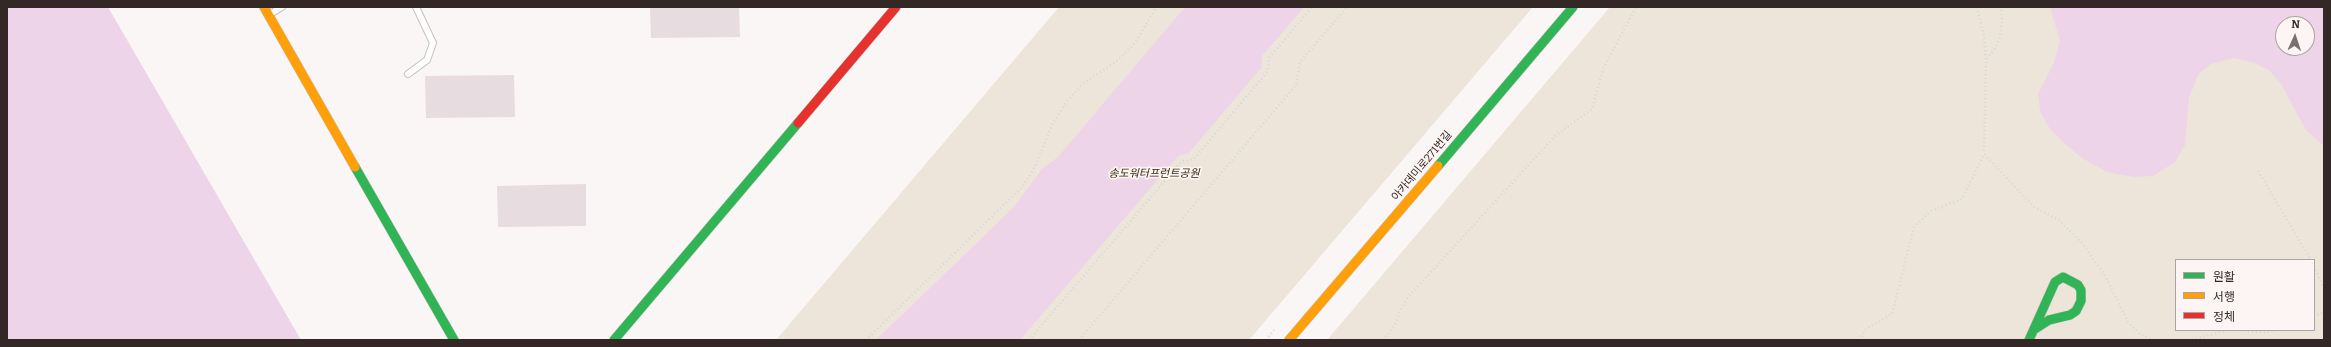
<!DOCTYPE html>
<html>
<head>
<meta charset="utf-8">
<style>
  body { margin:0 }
  #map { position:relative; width:2331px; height:347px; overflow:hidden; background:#faf6f6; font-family:Bitter,"Noto Sans KR",serif }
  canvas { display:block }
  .frame { position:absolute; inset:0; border:8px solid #342826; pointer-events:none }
  .legend { position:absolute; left:2175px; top:259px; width:140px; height:72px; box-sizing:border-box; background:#fcf5f4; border:1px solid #aca3a2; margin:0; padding:5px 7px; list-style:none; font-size:12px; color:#342826 }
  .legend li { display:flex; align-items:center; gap:8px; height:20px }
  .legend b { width:20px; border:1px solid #aca3a2 }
  .north { position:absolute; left:2275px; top:16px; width:40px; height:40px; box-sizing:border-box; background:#fcf5f4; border:1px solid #aca3a2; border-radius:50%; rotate:3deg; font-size:11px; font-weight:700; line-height:16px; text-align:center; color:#342826 }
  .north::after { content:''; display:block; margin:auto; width:14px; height:18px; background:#79706f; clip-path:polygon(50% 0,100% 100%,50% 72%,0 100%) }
</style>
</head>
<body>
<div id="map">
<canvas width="2331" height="347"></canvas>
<div class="frame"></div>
<ul class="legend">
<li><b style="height:5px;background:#30b455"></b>원활</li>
<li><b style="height:5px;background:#ff9f0a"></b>서행</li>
<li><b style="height:5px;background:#e5322d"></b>정체</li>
</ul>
<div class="north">N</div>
</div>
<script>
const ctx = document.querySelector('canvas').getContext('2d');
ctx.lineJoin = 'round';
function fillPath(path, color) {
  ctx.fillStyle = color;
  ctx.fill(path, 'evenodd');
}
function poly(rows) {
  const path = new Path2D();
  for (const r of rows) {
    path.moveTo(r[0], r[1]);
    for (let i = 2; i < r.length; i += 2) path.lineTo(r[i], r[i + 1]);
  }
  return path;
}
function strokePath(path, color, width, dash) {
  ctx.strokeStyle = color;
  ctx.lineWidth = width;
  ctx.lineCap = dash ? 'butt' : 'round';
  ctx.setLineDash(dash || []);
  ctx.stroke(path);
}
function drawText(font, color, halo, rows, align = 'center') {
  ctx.font = font + ' Bitter,"Noto Sans KR",serif';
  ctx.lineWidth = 3.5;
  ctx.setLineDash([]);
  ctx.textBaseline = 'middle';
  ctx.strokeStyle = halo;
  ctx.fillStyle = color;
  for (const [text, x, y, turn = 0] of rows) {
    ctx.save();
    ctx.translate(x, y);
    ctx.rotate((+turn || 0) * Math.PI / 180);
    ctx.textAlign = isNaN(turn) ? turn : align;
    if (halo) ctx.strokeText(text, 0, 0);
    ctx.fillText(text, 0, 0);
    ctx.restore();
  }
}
fillPath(poly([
  [1059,7,1533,7,1249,340,776,340],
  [1610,7,2324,7,2324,340,1327,340],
  [2283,24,2307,24,2307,48,2283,48],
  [2176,260,2314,260,2314,330,2176,330]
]), '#ede5d9');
fillPath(poly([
  [7,7,108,7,301,340,7,340],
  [1185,7,1304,7,1262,56,1261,68,1189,153,1178,156,1020,340,876,340,1014,207,1042,169,1058,157],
  [2050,7,2324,7,2324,146,2306,130,2281,84,2269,70,2252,62,2234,58,2211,64,2199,73,2189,98,2185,145,2175,162,2153,176,2134,177,2107,172,2082,158,2065,144,2050,129,2040,111,2038,94,2054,63,2060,41],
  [2283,24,2307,24,2307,48,2283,48]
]), '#edd4e8');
fillPath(poly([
  [650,7,739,7,740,37,651,38],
  [514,75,515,117,426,118,425,76],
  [586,184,586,226,498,227,497,186]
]), '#e7dcdf');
const lane = poly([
  [270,14,282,7],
  [408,74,427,60,433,43,416,7]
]);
const fast = poly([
  [1438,166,1573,7],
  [355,167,454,340],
  [614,340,798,123],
  [2029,340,2055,282,2063,277,2078,285,2081,290,2081,301,2076,311,2070,315,2049,320,2035,329]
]);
const slow = poly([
  [264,7,355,167],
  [1289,340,1438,166]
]);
const jam = poly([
  [798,123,896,7]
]);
strokePath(lane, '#c7c0bf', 8);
strokePath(fast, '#c7c0bf', 10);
strokePath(slow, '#c7c0bf', 10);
strokePath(jam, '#c7c0bf', 10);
strokePath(poly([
  [1535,7,1538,10],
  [1977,7,1984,36,1986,60,1984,154],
  [1987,59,1994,50,2000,37,2002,21,2001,7],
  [2258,171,2311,260],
  [2314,266,2324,289],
  [2314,317,2324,311],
  [2240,330,2262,333,2277,330],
  [866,340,1022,187,1035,167,1053,123,1067,101,1084,83,1117,61,1135,43,1156,7],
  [1029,340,1181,162,1194,159,1268,71,1269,58,1312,7],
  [1079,340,1296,85,1300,62,1347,7],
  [1266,340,1274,330],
  [1383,340,1395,325,1400,311,1409,296,1555,136,1592,109,1603,69,1636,7],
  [1859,340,1866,329,1892,314,1914,227,1931,211,1962,199,1984,154,2034,207,2059,220,2082,243,2104,274,2128,322,2139,333,2151,340],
  [2192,340,2227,330]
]), '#d8d6d6', 2.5, [1, 3]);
strokePath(lane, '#fefefe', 6);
strokePath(fast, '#30b455', 9);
strokePath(slow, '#ff9f0a', 9);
strokePath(jam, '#e5322d', 9);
drawText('11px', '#342826', '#fcf5f4', [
  ["아카데미로271번길",1422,166,-50]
]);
drawText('italic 11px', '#362809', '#fcf5f4', [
  ["송도워터프런트공원",1154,174]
]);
</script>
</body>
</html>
